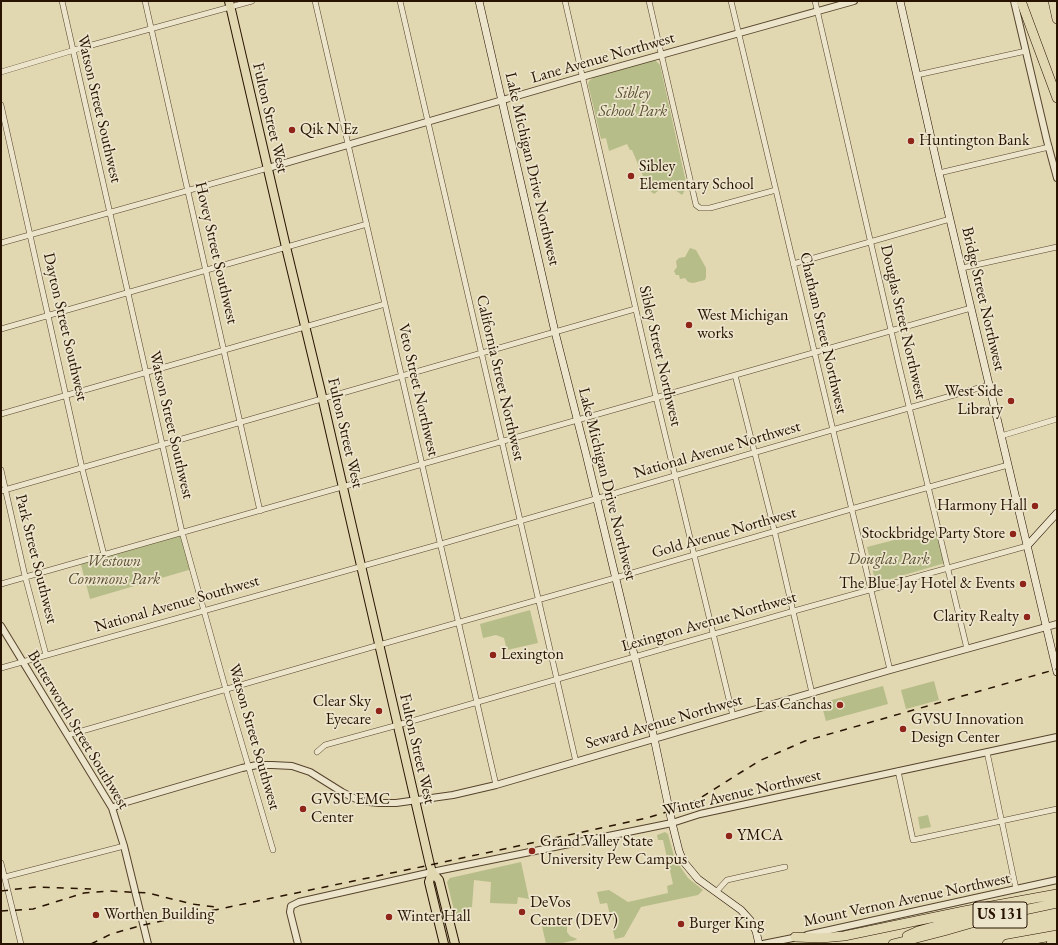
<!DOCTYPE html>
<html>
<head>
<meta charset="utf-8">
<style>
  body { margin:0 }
  #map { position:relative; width:1058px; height:945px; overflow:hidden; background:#e1d7b1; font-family:"EB Garamond",serif }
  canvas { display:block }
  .frame { position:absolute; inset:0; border:2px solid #271300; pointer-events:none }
</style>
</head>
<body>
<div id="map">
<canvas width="1058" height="945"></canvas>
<div class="frame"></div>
</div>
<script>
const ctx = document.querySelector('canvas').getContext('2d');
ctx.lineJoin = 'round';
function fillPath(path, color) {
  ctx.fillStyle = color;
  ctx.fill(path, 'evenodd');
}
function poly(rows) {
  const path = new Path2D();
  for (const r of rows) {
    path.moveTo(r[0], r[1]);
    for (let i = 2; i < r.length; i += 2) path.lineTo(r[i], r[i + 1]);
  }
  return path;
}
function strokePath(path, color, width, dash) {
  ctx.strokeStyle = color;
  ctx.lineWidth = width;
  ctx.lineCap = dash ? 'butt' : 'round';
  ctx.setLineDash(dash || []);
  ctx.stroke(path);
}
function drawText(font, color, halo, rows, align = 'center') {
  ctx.font = font + ' "EB Garamond",serif';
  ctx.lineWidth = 3.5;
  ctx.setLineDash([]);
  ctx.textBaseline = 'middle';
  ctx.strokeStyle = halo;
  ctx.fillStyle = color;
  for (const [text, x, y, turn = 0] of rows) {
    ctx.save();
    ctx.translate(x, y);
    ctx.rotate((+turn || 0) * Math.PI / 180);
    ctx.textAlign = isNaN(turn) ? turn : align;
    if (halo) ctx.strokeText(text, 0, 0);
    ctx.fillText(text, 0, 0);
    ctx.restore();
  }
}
fillPath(poly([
  [655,60,660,65,687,187,682,195,671,187,669,190,665,187,662,188,654,194,649,190,632,150,630,150,627,144,609,151,606,138,601,139,588,84,589,81,594,77],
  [690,248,696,250,706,268,706,277,705,280,693,283,688,282,685,278,680,279,679,275,676,275,674,271,677,267,676,261,679,258,685,257],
  [937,529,945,563,877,583,875,580,867,547],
  [182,532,192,569,90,599,80,561],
  [530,610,538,643,507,650,504,638,496,635,483,638,480,624],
  [934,681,939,700,906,709,901,690],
  [883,686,888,704,826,721,821,703],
  [928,815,931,827,920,829,918,817],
  [665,832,668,834,674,856,681,868,688,878,703,890,698,895,641,907,624,937,615,939,612,926,615,925,612,915,610,915,607,903,600,904,597,892,609,890,628,902,668,893,667,886,673,884,663,840,658,840,657,835],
  [521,862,529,899,518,897,517,904,490,903,491,882,474,880,472,907,468,908,468,919,456,918,447,882,450,878],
  [572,919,567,927,567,932,570,936,577,939,576,940,558,944,546,944,542,926]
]), '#b7bd89');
const minor = poly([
  [62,1,182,532,226,690,273,850],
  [145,1,260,511],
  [315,1,496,785],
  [400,1,576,762],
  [565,1,656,397,733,716],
  [649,1,696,205,700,208,710,208,776,190],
  [731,1,890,670],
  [815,1,899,365,967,649],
  [1,72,81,48,252,1],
  [917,75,1026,51],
  [1,105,82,468,104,555],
  [939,173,1049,147],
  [1,243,268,168],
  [793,264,950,219],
  [962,268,1057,247],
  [1,329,367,224],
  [735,375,773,525,812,693],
  [1,414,385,304],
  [1001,436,1057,419],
  [1,470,25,576,46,655],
  [1,491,635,309],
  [1,584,971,308],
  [1,668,441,544,825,432,989,385],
  [68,735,379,645,615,578,858,507,1008,465],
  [317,752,325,745,398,725,794,611,1027,546],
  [987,752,1016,889],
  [898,771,913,840,1057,809],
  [1,863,21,944],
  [5,877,124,846],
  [716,892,727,880,785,867]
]);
const tertiary = poly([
  [1014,1,1047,141,1057,178],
  [268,168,582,77,854,1],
  [1,626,112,808,124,846,148,944],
  [112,808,123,803,242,768,257,765,272,765,292,766,310,772,342,792,360,801,379,803,396,803,453,795,496,785,890,670,1057,624],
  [807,935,1057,880],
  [298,944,290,912,291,906,299,902,432,872,672,823,700,814,1057,737],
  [763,944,798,937]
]);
const secondary = poly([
  [479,1,555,332,586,454,654,738,672,823,679,851,683,861,698,879,741,910,750,920,756,931,759,944],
  [900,1,939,173,1057,672],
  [1027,546,1057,513]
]);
const primary = poly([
  [229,1,286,247,321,392,430,865,432,872,429,882,444,944],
  [432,872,439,880,455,944]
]);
const motorway = poly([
  [1021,1,1057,98],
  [1053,1,1057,19],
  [907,936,918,931,983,913],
  [795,937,821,938,844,936,964,911,1057,894],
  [893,944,944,931,996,916,1057,903],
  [1007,944,1057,935],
  [1051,944,1057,943]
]);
strokePath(minor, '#56442c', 6);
strokePath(tertiary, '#56442c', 8);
strokePath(secondary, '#271300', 8);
strokePath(primary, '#271300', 10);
strokePath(motorway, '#271300', 10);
strokePath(minor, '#ece5cc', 5);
strokePath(tertiary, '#ece5cc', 6);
strokePath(secondary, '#ece5cc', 7);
strokePath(primary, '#e1d7b1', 8);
strokePath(motorway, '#e1d7b1', 9);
strokePath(poly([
  [1,891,35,887,91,889],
  [1,911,33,909,84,893,109,891,148,893,192,904,215,907],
  [91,944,111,934,143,925,430,865,647,818,676,809,697,800,759,761,805,741,1057,669]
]), '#271300', 1.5, [7, 7]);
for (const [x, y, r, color] of [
  [292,130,4,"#8f2418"],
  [911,141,4,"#8f2418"],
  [631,176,4,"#8f2418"],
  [689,325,4,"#8f2418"],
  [1011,401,4,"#8f2418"],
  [1035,506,4,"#8f2418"],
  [1013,534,4,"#8f2418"],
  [1023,584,4,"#8f2418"],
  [1027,617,4,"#8f2418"],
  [493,655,4,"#8f2418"],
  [840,705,4,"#8f2418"],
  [379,711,4,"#8f2418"],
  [903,729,4,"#8f2418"],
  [303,809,4,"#8f2418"],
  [729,836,4,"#8f2418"],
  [532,851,4,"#8f2418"],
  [522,912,4,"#8f2418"],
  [96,915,4,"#8f2418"],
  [389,917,4,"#8f2418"],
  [681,924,4,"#8f2418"]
]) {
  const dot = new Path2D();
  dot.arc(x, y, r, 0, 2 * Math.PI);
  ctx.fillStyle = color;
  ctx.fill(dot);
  strokePath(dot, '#ece5cc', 1.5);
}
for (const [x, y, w] of [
  [1000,915,54]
]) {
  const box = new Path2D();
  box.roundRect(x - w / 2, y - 13, w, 26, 3);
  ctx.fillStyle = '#ece5cc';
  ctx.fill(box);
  strokePath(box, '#271300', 1);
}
drawText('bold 15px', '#271300', null, [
  ["US 131",1000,915]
]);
drawText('16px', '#271300', '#ece5cc', [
  ["Lane Avenue Northwest",603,58,-16],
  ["Watson Street Southwest",99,109,77],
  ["Fulton Street West",270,118,77],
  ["Lake Michigan Drive Northwest",532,169,77],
  ["Hovey Street Southwest",216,253,77],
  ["Bridge Street Northwest",983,299,77],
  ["Douglas Street Northwest",903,322,77],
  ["Dayton Street Southwest",65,327,77],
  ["Chatham Street Northwest",823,333,77],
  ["Sibley Street Northwest",660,356,77],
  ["California Street Northwest",500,378,77],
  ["Veto Street Northwest",418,390,77],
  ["Watson Street Southwest",171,425,77],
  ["Fulton Street West",345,433,77],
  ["National Avenue Northwest",717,450,-16],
  ["Lake Michigan Drive Northwest",607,484,76],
  ["Gold Avenue Northwest",724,533,-16],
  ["Park Street Southwest",36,559,76],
  ["National Avenue Southwest",177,604,-16],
  ["Lexington Avenue Northwest",709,622,-16],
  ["Seward Avenue Northwest",664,722,-16],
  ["Butterworth Street Southwest",78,730,59],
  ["Watson Street Southwest",254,737,74],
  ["Fulton Street West",417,749,77],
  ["Winter Avenue Northwest",742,793,-13],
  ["Mount Vernon Avenue Northwest",907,900,-12]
]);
drawText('italic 16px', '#594e30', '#ece5cc', [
  ["Sibley",633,94],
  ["School Park",633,112],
  ["Douglas Park",889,560],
  ["Westown",114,562],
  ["Commons Park",114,580]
]);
drawText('16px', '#271300', '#ece5cc', [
  ["Qik N Ez",300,130],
  ["Huntington Bank",919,141],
  ["Sibley",639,167],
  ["Elementary School",639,185],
  ["West Michigan",697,316],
  ["works",697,334],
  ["West Side",1003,392,"right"],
  ["Library",1003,410,"right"],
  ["Harmony Hall",1027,506,"right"],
  ["Stockbridge Party Store",1005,534,"right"],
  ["The Blue Jay Hotel & Events",1015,584,"right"],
  ["Clarity Realty",1019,617,"right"],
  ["Lexington",501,655],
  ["Clear Sky",371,702,"right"],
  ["Eyecare",371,720,"right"],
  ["Las Canchas",832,705,"right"],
  ["GVSU Innovation",911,720],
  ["Design Center",911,738],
  ["GVSU EMC",311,800],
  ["Center",311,818],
  ["YMCA",737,836],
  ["Grand Valley State",540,842],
  ["University Pew Campus",540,860],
  ["DeVos",530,903],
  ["Center (DEV)",530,921],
  ["Worthen Building",104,915],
  ["Winter Hall",397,917],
  ["Burger King",689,924]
], 'left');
</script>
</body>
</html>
